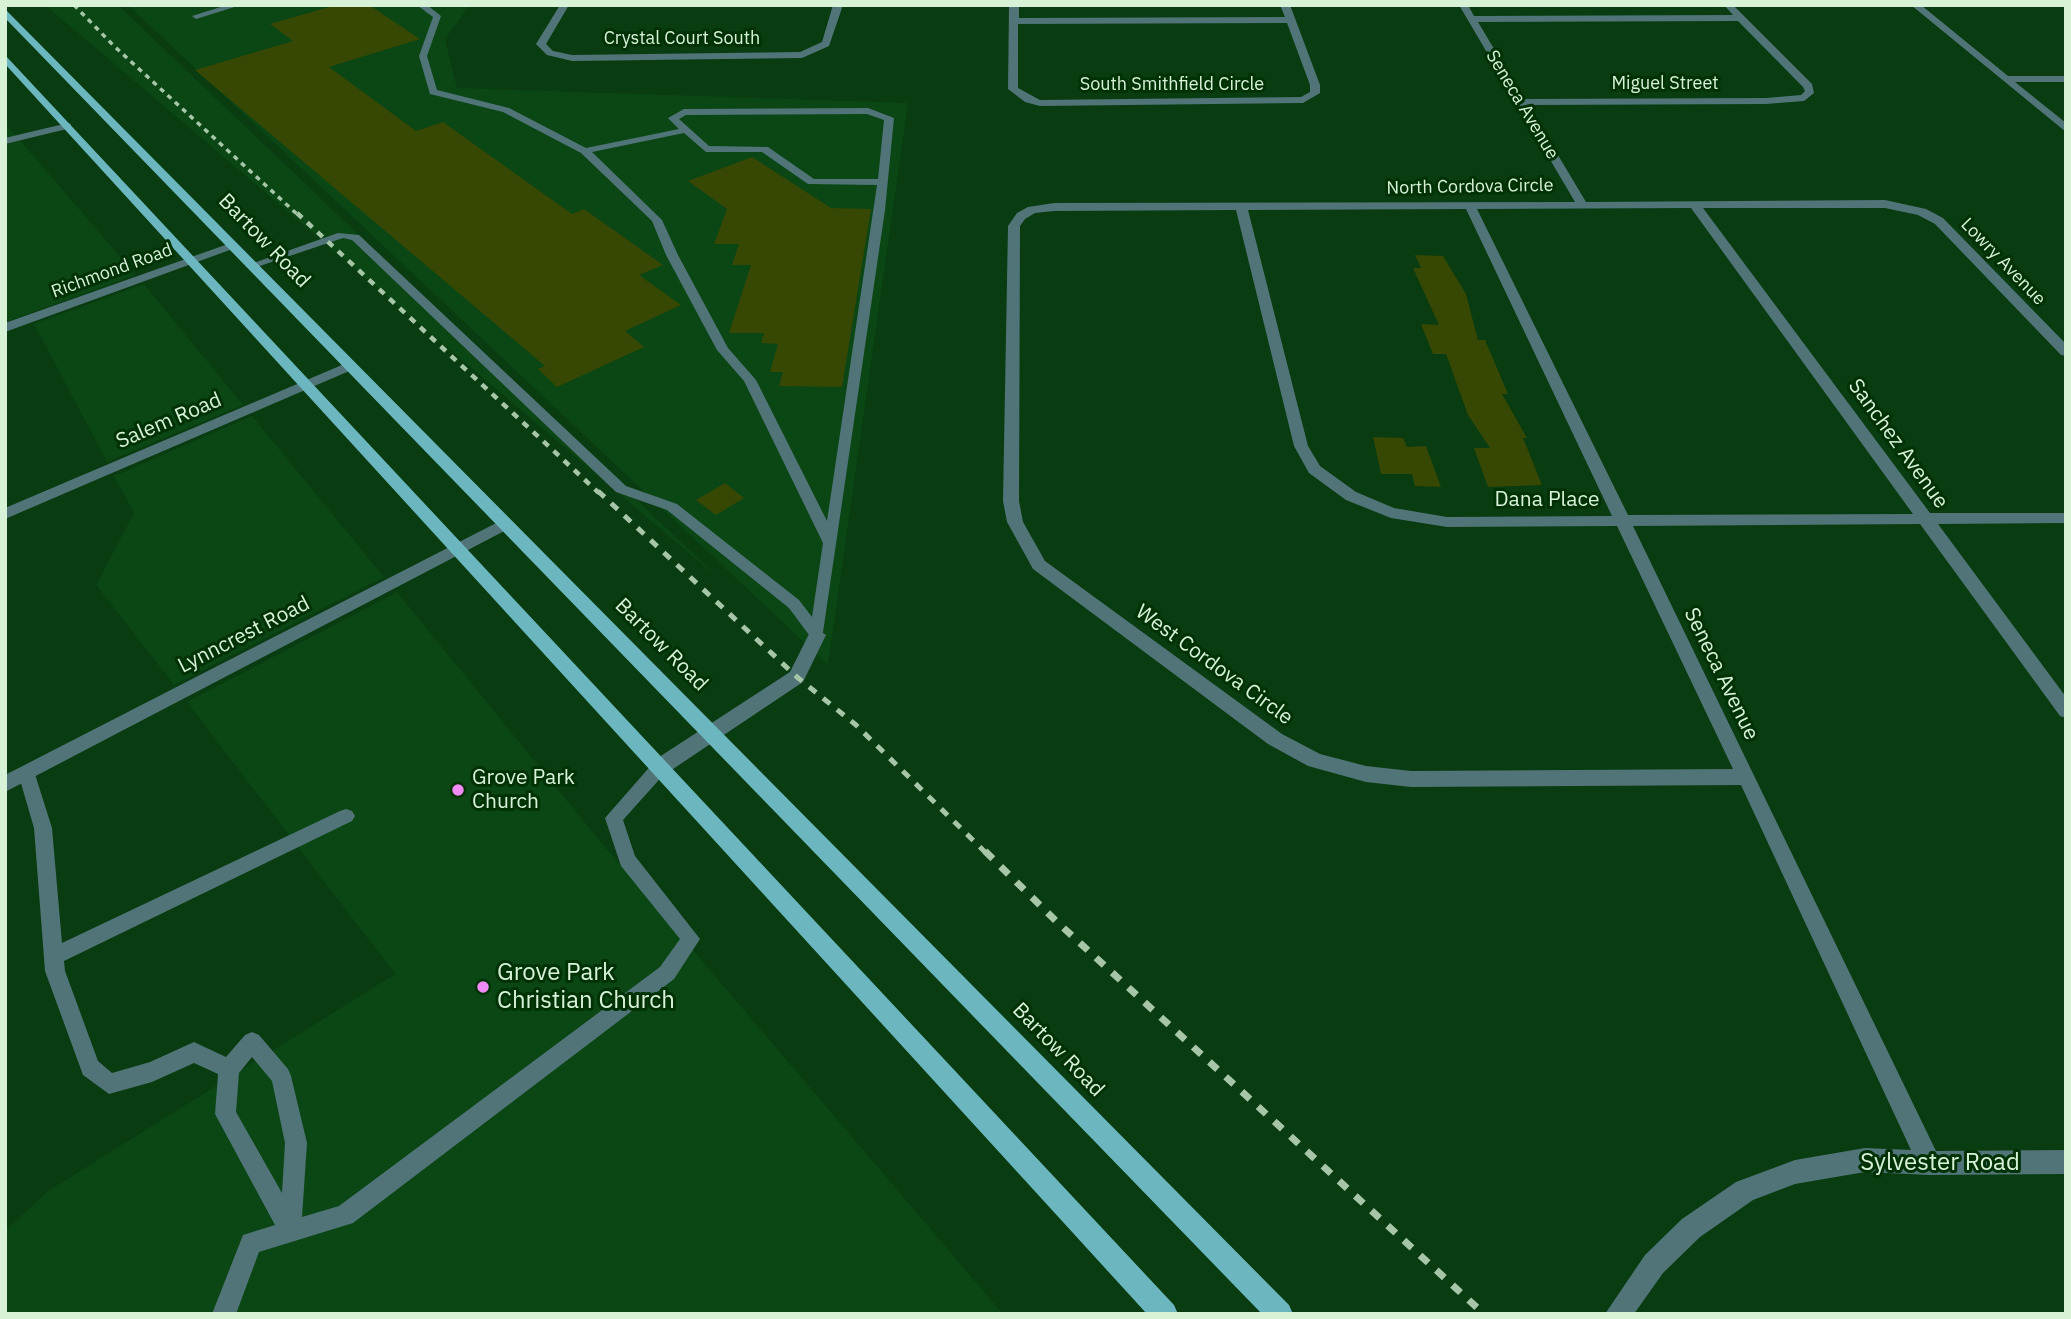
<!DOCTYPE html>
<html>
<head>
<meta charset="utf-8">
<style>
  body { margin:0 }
  #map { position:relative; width:2071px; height:1319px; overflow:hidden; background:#093c10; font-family:"IBM Plex Sans",sans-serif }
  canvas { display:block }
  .frame { position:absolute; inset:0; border:7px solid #d8f2d8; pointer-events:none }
</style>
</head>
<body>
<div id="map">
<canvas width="2071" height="1319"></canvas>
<div class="frame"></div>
</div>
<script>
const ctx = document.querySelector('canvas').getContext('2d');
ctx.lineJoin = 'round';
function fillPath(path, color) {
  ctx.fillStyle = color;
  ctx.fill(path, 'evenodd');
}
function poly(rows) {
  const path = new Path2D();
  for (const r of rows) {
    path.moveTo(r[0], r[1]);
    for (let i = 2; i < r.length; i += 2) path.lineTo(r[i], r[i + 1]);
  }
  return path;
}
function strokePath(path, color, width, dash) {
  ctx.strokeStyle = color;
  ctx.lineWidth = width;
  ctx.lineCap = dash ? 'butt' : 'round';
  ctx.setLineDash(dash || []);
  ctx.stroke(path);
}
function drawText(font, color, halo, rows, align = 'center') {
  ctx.font = font + ' "IBM Plex Sans",sans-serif';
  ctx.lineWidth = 6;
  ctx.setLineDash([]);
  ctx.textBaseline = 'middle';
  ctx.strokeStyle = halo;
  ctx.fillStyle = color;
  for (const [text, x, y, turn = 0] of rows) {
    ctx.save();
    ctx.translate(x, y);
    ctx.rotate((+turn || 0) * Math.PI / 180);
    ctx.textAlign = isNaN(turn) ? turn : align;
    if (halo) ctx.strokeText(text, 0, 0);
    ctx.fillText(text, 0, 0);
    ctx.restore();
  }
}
fillPath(poly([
  [45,5,118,5,724,583],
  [128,5,470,5,445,39,457,88,908,103,828,665],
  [5,123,136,275,5,322],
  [144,284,243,405,107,462,34,324],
  [252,416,384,577,174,685,96,585,134,513,114,476],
  [397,592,600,841,1003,1314,5,1314,5,1231,48,1191,395,974,187,702]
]), '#0b4615');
fillPath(poly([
  [336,5,369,5,420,39,329,67,416,131,443,122,572,214,584,209,663,265,639,275,681,305,625,331,644,347,557,387,538,369,545,366,195,70,293,41,270,24],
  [752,157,831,208,871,209,842,387,779,386,783,372,770,372,778,344,761,343,764,333,729,333,751,265,732,265,739,244,714,244,727,209,688,181],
  [1415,255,1443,256,1466,294,1478,340,1485,340,1508,394,1502,394,1527,438,1523,438,1542,485,1488,487,1474,448,1490,448,1468,415,1446,354,1433,354,1421,324,1439,325,1413,268,1421,268],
  [1373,437,1403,438,1407,447,1426,446,1441,487,1415,486,1412,474,1381,474],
  [725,483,744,498,716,515,696,500]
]), '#364803');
fillPath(poly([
  [227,5,241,5,196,19,192,16,227,5],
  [417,5,427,5,441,16,427,56,437,90,509,108,586,148,679,129,668,118,684,109,868,108,894,118,885,210,822,639,812,639,789,608,667,510,616,492,352,240,343,238,251,269,245,266,338,233,359,235,626,486,677,504,799,600,812,617,823,543,744,381,717,350,666,255,652,221,581,153,503,112,430,94,419,56,433,17,417,5],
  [867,114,884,120,878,179,814,179,768,147,709,146,679,119,686,115,867,114],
  [684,133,706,152,762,152,808,184,877,185,827,521,756,380,728,348,678,255,662,220,592,152,684,133],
  [68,123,71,124,71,128,5,144,5,138,68,123],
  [660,760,666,762,668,767,666,772,623,820,635,856,700,939,674,979,353,1223,259,1252,236,1314,212,1314,243,1235,275,1225,215,1114,218,1074,194,1063,152,1082,109,1094,83,1075,45,971,34,828,18,773,21,768,27,766,33,768,52,828,62,943,340,811,346,809,352,811,355,816,352,821,64,961,65,971,98,1061,112,1073,150,1062,194,1042,226,1057,245,1035,252,1032,259,1035,288,1069,291,1076,307,1143,302,1217,339,1206,660,967,680,939,621,866,605,818,654,762,660,760],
  [252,1057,272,1081,285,1143,282,1193,236,1112,239,1073,252,1057]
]), '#517478');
fillPath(poly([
  [560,5,569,5,546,44,553,51,572,55,800,52,822,42,833,5,843,5,829,46,802,58,572,61,547,55,536,44,560,5],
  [1009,5,1019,5,1019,18,1285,17,1280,5,1290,5,1320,85,1320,93,1303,103,1040,106,1025,102,1008,89,1009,5],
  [1287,23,1310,85,1310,92,1301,97,1040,100,1018,88,1018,24,1287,23],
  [1459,5,1468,5,1474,16,1733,15,1724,5,1733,5,1812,84,1814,93,1804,101,1766,104,1528,105,1586,202,1885,200,1926,209,1943,218,2066,344,2066,356,2061,355,1935,224,1918,215,1885,208,1703,208,1930,513,2066,513,2066,523,1938,524,2066,697,2066,718,2060,716,1920,524,1633,526,1936,1151,2066,1150,2066,1174,1929,1175,1865,1172,1795,1184,1753,1200,1700,1237,1663,1273,1634,1314,1605,1314,1645,1255,1682,1219,1736,1182,1795,1160,1865,1148,1911,1150,1741,785,1411,787,1366,782,1308,766,1268,744,1033,569,1007,522,1003,501,1008,226,1017,213,1028,207,1054,203,1575,202,1459,5],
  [1738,21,1803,87,1805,91,1801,95,1766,98,1524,99,1478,22,1738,21],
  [1691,208,1913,514,1628,515,1477,209,1691,208],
  [1466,209,1612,516,1447,517,1394,508,1356,492,1320,466,1308,446,1248,210,1466,209],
  [1236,210,1294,446,1309,473,1346,500,1391,518,1447,527,1617,526,1733,769,1411,771,1366,766,1320,754,1282,734,1045,561,1023,522,1019,501,1020,226,1025,219,1035,213,1054,211,1236,210],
  [1911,5,1921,5,2008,76,2066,76,2066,82,2015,82,2066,123,2066,132,1911,5],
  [228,244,238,247,5,332,5,323,228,244],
  [349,362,354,363,354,369,5,519,5,508,349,362],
  [504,519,510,520,512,524,510,528,5,792,5,775,504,519],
  [817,629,826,635,803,682,667,773,660,775,653,773,651,767,653,761,790,672,811,630,817,629]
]), '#517478');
fillPath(poly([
  [5,9,1289,1305,1293,1314,1262,1314,5,18,5,9],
  [5,55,1174,1305,1178,1314,1147,1314,5,64,5,55]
]), '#6bb6bf');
strokePath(poly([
  [74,5,114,46,298,215]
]), '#a6c6a7', 3.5, [5, 5]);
strokePath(poly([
  [297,213,599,493]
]), '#a6c6a7', 4.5, [7, 7]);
strokePath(poly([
  [598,491,797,677,856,725,986,853]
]), '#a6c6a7', 5, [9, 9]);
strokePath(poly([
  [985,851,1056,921,1484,1314]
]), '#a6c6a7', 7, [11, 11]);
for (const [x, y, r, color] of [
  [458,790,7,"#f08bf6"],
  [483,987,7,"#f08bf6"]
]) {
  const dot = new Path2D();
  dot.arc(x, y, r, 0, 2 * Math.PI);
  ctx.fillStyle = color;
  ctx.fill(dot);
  strokePath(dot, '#003205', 2.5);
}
drawText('18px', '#d8f2d8', '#003205', [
  ["Crystal Court South",682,39],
  ["Miguel Street",1665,84],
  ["South Smithfield Circle",1172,85],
  ["Seneca Avenue",1522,105,59],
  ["North Cordova Circle",1470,187,-1],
  ["Lowry Avenue",2003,262,46],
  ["Richmond Road",112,271,-20]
]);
drawText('21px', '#d8f2d8', '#003205', [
  ["Bartow Road",264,241,46],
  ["Salem Road",169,421,-23],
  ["Sanchez Avenue",1898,444,54],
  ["Dana Place",1547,500],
  ["Lynncrest Road",244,635,-27],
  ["Bartow Road",661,645,45],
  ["West Cordova Circle",1214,665,36],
  ["Seneca Avenue",1721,674,64],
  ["Bartow Road",1058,1050,46]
]);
drawText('21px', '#d8f2d8', '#003205', [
  ["Grove Park",472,778],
  ["Church",472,802]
], 'left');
drawText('24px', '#d8f2d8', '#003205', [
  ["Grove Park",497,973],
  ["Christian Church",497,1001]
], 'left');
drawText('24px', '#d8f2d8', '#003205', [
  ["Sylvester Road",1940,1163]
]);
</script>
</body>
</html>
